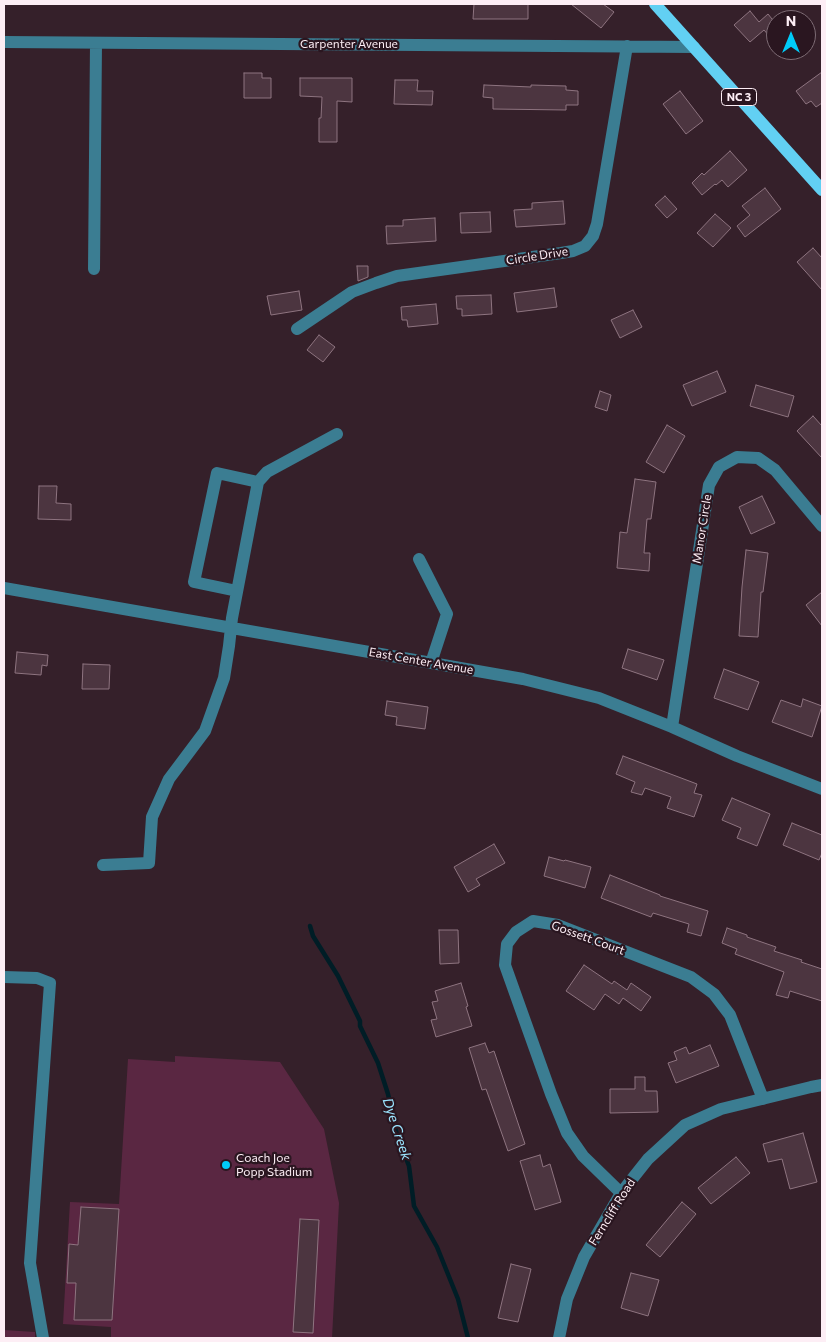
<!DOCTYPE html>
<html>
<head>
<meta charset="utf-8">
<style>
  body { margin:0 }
  #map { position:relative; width:826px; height:1342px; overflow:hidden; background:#35202a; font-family:Commissioner,sans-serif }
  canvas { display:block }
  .frame { position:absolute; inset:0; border:5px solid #fdeef5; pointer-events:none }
  .north { position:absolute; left:766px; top:10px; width:50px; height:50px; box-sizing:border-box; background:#2a1620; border:1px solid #7e6c75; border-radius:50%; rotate:0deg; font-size:14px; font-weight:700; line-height:20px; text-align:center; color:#fdeef5 }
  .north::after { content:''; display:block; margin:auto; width:18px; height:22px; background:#00cbf8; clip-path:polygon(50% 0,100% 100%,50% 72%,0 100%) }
</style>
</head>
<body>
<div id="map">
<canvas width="826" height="1342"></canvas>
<div class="frame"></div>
<div class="north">N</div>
</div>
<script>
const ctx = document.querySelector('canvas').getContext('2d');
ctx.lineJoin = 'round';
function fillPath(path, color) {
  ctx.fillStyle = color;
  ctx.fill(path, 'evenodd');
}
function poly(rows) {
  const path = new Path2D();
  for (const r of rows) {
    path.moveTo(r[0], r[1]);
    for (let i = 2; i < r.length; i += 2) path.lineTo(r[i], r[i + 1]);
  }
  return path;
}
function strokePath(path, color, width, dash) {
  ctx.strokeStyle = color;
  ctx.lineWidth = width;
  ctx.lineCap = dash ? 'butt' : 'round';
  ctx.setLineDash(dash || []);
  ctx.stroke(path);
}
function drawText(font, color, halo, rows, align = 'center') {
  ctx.font = font + ' Commissioner,sans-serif';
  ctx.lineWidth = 4.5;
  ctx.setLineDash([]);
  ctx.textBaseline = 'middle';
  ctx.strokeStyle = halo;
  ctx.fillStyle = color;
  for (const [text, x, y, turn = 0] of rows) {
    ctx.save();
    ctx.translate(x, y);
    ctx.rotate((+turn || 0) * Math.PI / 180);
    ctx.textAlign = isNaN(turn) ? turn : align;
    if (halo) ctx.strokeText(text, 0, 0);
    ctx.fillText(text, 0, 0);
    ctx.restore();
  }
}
fillPath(poly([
  [175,1056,280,1062,324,1129,339,1203,332,1338,111,1338,111,1327,63,1324,70,1202,119,1204,128,1059,175,1062],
  [4,1330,35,1332,35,1338,4,1338]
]), '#5a2742');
strokePath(poly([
  [310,926,313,936,338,976,360,1021,360,1026,378,1063,388,1094,397,1135,409,1166,414,1206,437,1247,458,1299,468,1338]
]), '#001d26', 4.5);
const building = poly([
  [474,4,528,4,528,19,473,19,474,4],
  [571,4,603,4,614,12,601,28,571,4],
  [750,11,759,22,768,14,776,24,776,44,764,30,750,42,734,25,750,11],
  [822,72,822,103,816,107,811,101,806,104,796,91,822,72],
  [244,73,262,73,262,78,271,78,271,98,244,98,244,73],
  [300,78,352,78,352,102,337,101,337,142,319,142,319,118,321,118,322,97,300,96,300,78],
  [395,80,418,80,417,91,433,91,432,105,394,104,395,80],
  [484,85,531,87,531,85,566,86,566,90,578,91,578,105,566,105,566,110,493,109,493,98,483,97,484,85],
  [680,91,703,121,686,134,663,104,680,91],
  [730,151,747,170,728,187,722,180,716,185,715,184,702,195,692,183,702,173,704,175,730,151],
  [765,188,781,209,745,237,737,226,750,215,742,206,765,188],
  [665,196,677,209,667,218,655,205,665,196],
  [563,201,565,224,516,227,514,210,532,209,532,203,563,201],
  [490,212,491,232,461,233,460,213,490,212],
  [715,214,731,228,713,247,697,233,715,214],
  [435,218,436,241,387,244,386,226,403,226,403,220,435,218],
  [813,248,822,258,822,290,797,262,813,248],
  [357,266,368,266,368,277,358,281,357,266],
  [554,288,557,307,517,312,514,293,554,288],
  [299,291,302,310,271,315,267,296,299,291],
  [491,295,492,314,462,316,462,309,457,309,456,296,491,295],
  [436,304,438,324,408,327,407,320,402,320,401,307,436,304],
  [633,310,642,327,620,338,611,320,633,310],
  [319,335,335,347,323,362,307,350,319,335],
  [717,371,726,392,692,406,683,385,717,371],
  [756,385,794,396,788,417,750,406,756,385],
  [600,391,611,395,607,411,595,407,600,391],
  [813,416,822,426,822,458,797,431,813,416],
  [667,425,685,436,664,473,646,462,667,425],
  [635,479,656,482,651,519,647,519,644,553,650,553,649,571,617,568,620,532,627,533,635,479],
  [39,486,57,486,56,503,71,504,71,520,38,519,39,486],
  [762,496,775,523,751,534,739,507,762,496],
  [746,550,768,553,763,592,761,592,758,637,739,636,742,587,746,550],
  [822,592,822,626,806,605,822,592],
  [628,649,664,660,657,680,622,668,628,649],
  [17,652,48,655,47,666,42,665,41,675,15,673,17,652],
  [83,664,110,665,109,689,82,689,83,664],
  [724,669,759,682,748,710,714,698,724,669],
  [803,699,822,706,812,737,772,722,781,700,801,707,803,699],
  [387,701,428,707,425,729,396,725,397,717,385,715,387,701],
  [623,756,697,784,694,793,702,795,694,817,667,808,671,797,645,788,642,795,631,792,635,782,616,774,623,756],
  [732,798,770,814,757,846,737,838,741,828,722,820,732,798],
  [792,823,822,835,822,853,819,860,783,845,792,823],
  [494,844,505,863,476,879,480,885,468,892,454,867,494,844],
  [549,857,564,861,565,860,591,867,585,888,544,876,549,857],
  [610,875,660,895,660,896,708,911,701,936,687,932,689,924,653,913,651,917,601,898,610,875],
  [727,928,747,935,747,937,776,947,774,951,802,960,801,962,822,969,822,1001,790,991,788,998,776,995,784,972,735,954,737,949,722,943,727,928],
  [439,930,458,930,459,963,440,964,439,930],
  [584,965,612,984,614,981,627,990,631,983,651,997,641,1011,623,998,619,1004,605,994,594,1010,566,991,584,965],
  [461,983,468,1006,466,1007,472,1026,436,1037,431,1020,437,1019,432,1002,438,1001,435,991,461,983],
  [485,1043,489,1053,494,1051,525,1144,508,1151,486,1089,482,1090,469,1048,485,1043],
  [710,1045,719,1066,676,1083,668,1063,677,1060,674,1052,686,1047,689,1054,710,1045],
  [635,1077,645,1077,645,1091,657,1091,658,1112,610,1113,610,1089,635,1089,635,1077],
  [803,1133,817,1182,790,1189,782,1159,768,1162,763,1144,803,1133],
  [540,1155,543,1167,550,1164,561,1202,535,1210,520,1161,540,1155],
  [736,1157,750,1173,711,1204,698,1188,736,1157],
  [682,1202,696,1214,660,1257,646,1245,682,1202],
  [81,1207,119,1209,112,1320,74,1320,76,1283,67,1283,69,1244,78,1245,81,1207],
  [300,1219,319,1220,313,1333,293,1332,300,1219],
  [511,1264,531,1269,518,1322,498,1318,511,1264],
  [631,1273,659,1280,648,1316,621,1308,631,1273]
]);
fillPath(building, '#4c3540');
strokePath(building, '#8e7480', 1);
strokePath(poly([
  [4,42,694,47],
  [94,269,96,43],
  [297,329,352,292,376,283,397,276,561,253,573,251,585,246,593,236,597,224,627,46],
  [419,559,447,614,431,663],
  [4,588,523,679,599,698,672,727,737,756,822,789],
  [237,591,194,582,217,473,258,482],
  [672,727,709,485,719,467,737,457,758,458,775,470,822,526],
  [103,865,149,863,152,817,169,779,205,731,224,678,229,646,232,618,258,482,267,472,337,434],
  [4,977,37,978,50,983,30,1263,43,1338],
  [621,1193,583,1156,567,1133,551,1094,505,965,507,944,516,932,533,921,558,925,691,977,714,994,730,1015,763,1099],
  [559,1338,567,1299,584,1257,621,1193,648,1159,685,1125,721,1109,811,1087,822,1085]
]), '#3b7d92', 12);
strokePath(poly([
  [655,4,822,190]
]), '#62d0f3', 12);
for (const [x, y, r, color] of [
  [226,1165,5,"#00cbf8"]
]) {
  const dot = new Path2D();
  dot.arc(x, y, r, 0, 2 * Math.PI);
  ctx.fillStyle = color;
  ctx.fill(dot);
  strokePath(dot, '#2a1620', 2);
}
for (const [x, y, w] of [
  [739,97,35]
]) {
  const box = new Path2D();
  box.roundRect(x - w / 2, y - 8.5, w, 17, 4);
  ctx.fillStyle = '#2a1620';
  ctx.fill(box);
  strokePath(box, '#fdeef5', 1);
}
drawText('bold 11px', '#fdeef5', null, [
  ["NC 3",739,97]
]);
drawText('12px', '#fdeef5', '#2a1620', [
  ["Carpenter Avenue",349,44],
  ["Circle Drive",537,256,-9],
  ["Manor Circle",702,529,-81],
  ["East Center Avenue",421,661,10],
  ["Gossett Court",588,938,20],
  ["Ferncliff Road",612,1212,-58]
]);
drawText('12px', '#fdeef5', '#2a1620', [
  ["Coach Joe",236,1158],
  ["Popp Stadium",236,1172]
], 'left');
drawText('italic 14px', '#9be4fe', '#2a1620', [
  ["Dye Creek",397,1129,72]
]);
</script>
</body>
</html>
